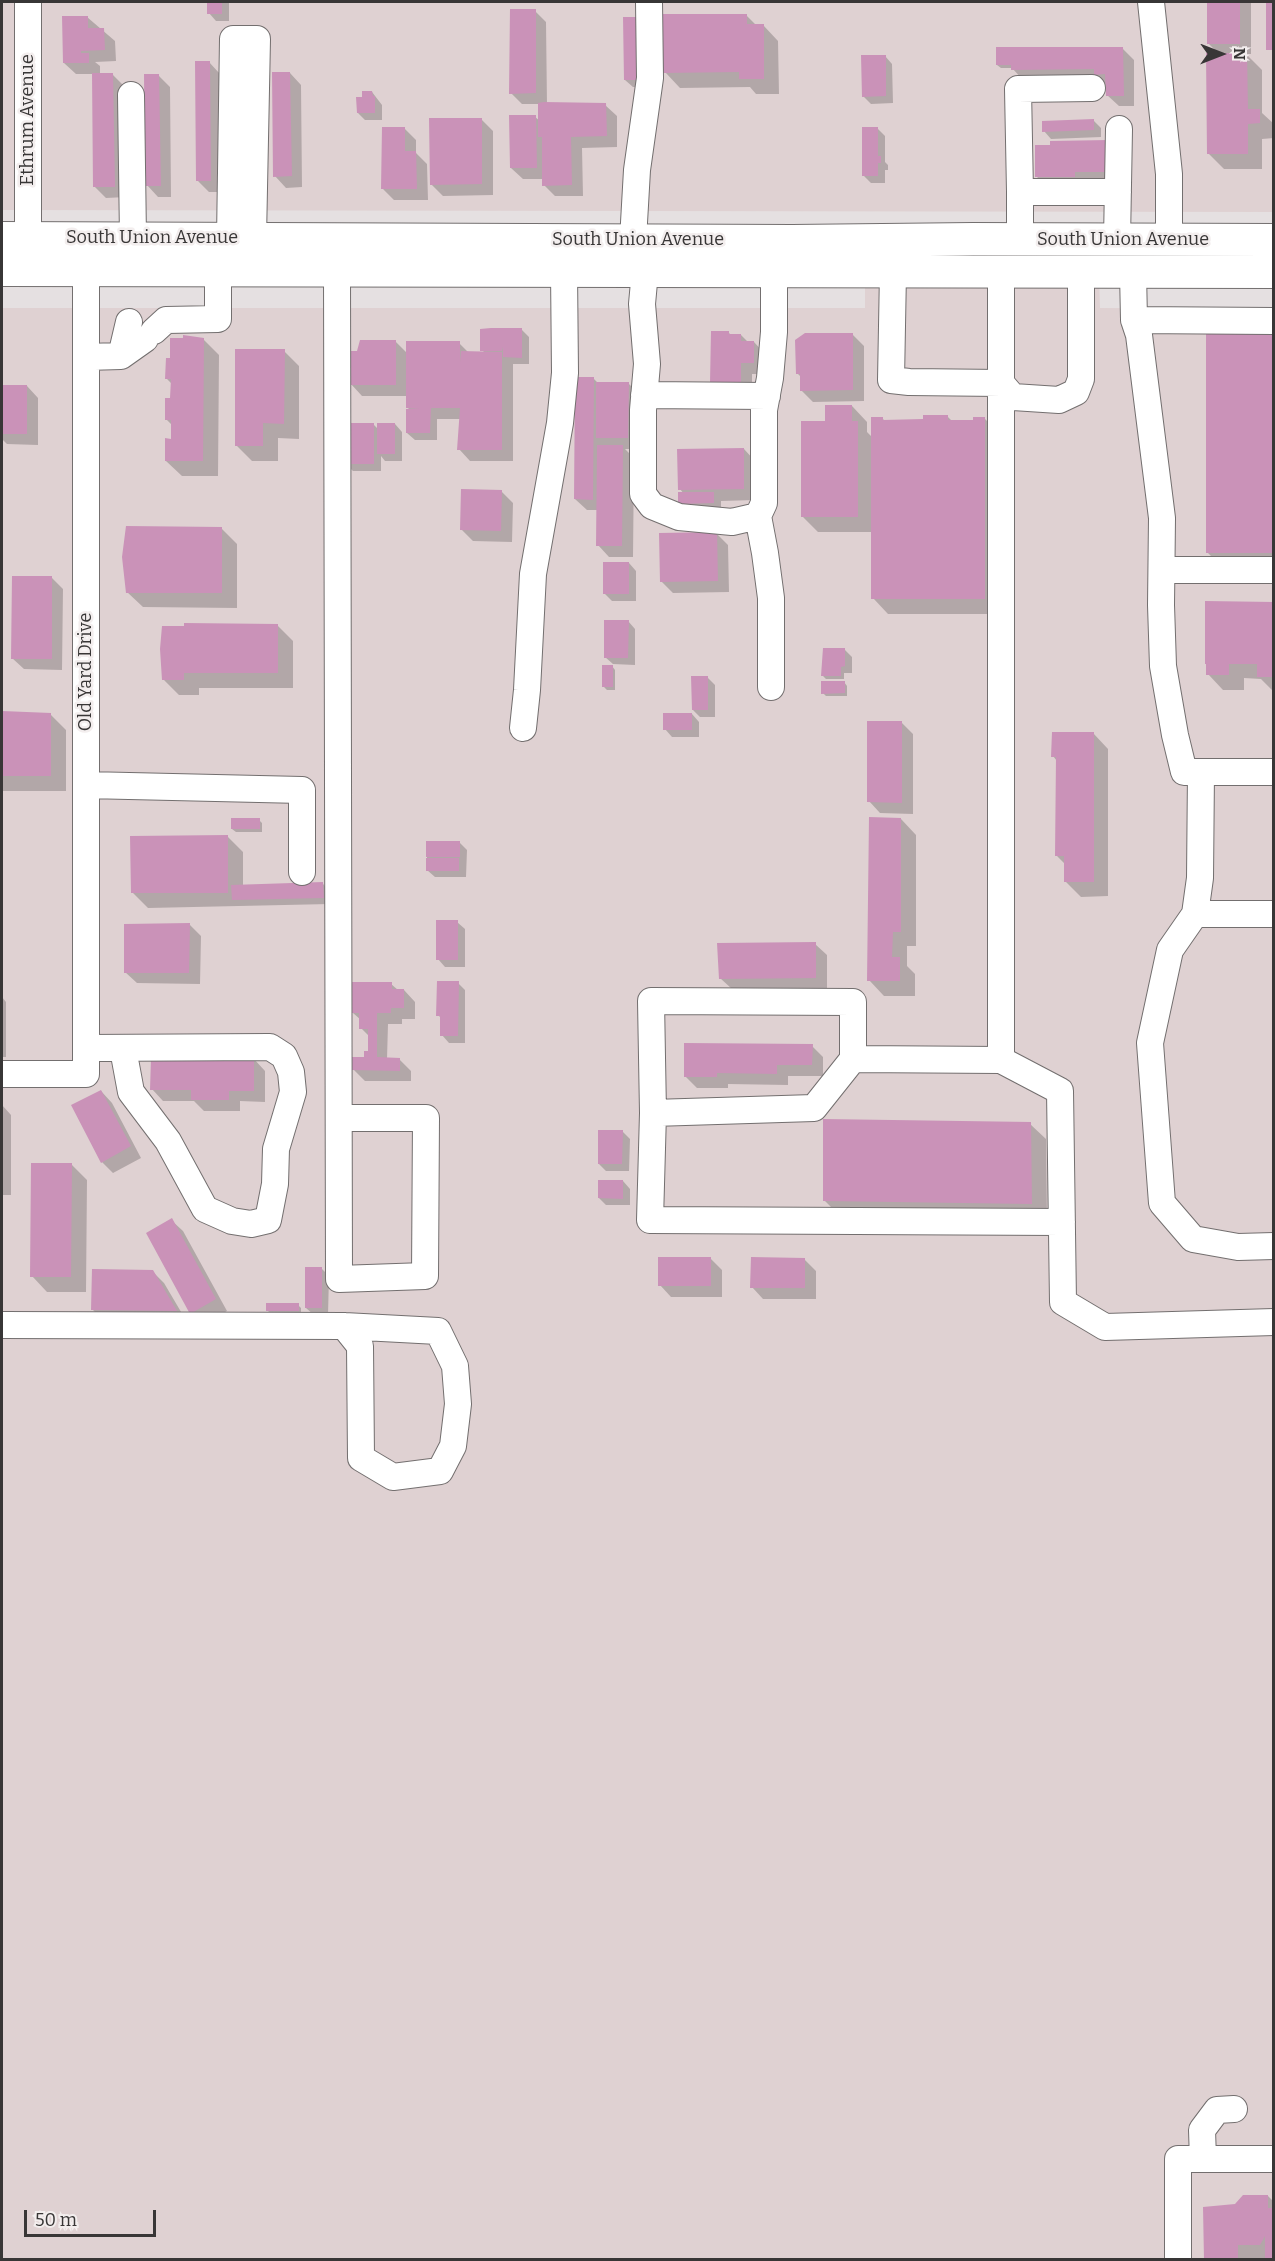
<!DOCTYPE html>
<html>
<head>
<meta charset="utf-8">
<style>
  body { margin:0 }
  #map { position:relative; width:1275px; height:2261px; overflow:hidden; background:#e5e0e1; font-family:Bitter,serif }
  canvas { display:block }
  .frame { position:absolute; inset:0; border:3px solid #383636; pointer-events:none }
  .north { position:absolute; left:1191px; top:24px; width:60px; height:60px; -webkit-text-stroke:4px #f3eeee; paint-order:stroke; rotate:90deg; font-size:16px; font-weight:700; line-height:24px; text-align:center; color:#383636 }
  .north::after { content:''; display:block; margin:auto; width:21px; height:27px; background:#383636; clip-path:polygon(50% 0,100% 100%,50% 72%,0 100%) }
  .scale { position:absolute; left:24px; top:2210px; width:132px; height:27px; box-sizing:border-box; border:3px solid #383636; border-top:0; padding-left:8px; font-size:18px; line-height:21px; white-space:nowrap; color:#383636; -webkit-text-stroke:4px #f3eeee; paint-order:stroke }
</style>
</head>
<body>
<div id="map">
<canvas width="1275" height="2261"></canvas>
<div class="frame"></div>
<div class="north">N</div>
<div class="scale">50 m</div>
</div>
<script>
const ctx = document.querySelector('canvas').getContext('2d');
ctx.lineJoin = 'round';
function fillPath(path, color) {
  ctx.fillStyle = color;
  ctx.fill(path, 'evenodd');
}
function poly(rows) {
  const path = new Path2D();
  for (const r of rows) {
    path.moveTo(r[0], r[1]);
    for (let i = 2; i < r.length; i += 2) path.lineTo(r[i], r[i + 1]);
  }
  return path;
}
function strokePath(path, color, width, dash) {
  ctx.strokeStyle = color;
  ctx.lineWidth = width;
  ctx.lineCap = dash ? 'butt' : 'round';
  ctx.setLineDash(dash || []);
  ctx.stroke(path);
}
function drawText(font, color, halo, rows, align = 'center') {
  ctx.font = font + ' Bitter,serif';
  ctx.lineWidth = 5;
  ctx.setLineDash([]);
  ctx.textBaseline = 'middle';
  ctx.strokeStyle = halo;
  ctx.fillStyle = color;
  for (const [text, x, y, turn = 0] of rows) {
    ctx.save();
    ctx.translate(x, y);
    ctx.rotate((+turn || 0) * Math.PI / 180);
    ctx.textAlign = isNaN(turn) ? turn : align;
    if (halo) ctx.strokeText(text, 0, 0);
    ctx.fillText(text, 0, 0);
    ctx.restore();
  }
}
fillPath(poly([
  [2,2,1273,2,1273,212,2,210],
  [865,272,1099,272,1100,308,1273,309,1273,2259,2,2260,2,308,865,308]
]), '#dfd1d2');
fillPath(poly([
  [209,2,229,2,229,21,216,21,209,13],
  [1208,2,1251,2,1251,54,1246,54,1262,70,1262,113,1274,124,1274,138,1262,139,1262,169,1224,169,1208,153,1220,55,1208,43],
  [535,11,546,22,547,105,605,105,617,116,617,147,582,148,583,196,555,196,544,185,544,179,523,179,511,168,535,117,540,121,539,104,522,104,511,93],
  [746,15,756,25,763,25,778,41,779,94,756,94,750,87,680,88,665,72],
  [87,17,115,41,116,61,95,62,100,66,100,75,112,74,124,86,126,197,106,198,94,186,93,74,76,74,64,63],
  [625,19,646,87,633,87,625,80],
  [1122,48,1134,60,1134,106,1119,106,1107,95,1107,86,1101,80,1024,81,1012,68,1001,68,997,65],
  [885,56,892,64,893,103,871,104,863,96],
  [209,62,220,74,222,192,209,192,198,181],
  [290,73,301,85,302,187,286,188,275,176],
  [159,76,170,87,171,197,158,197,147,185],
  [372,92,382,105,382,120,365,120,358,113,364,98],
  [481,119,493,131,493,195,443,196,431,184],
  [1094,121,1101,128,1101,137,1051,139,1044,131],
  [404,128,416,140,416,153,427,164,428,200,394,200,383,189],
  [877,128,885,136,885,162,888,165,888,170,885,170,885,183,871,183,864,176],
  [1109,142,1116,179,1082,179,1082,184,1044,184,1037,177,1052,147],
  [1274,329,1274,568,1223,568,1207,552],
  [522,330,529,337,529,364,513,364,513,461,470,461,459,449,461,419,437,419,437,440,415,440,407,433,410,410,407,407,407,396,362,396,351,384,395,341,408,354,459,343,469,353,485,353,482,350],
  [729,333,731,335,741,335,748,342,754,342,765,354,765,374,752,374,752,397,727,397],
  [852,334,864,346,864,401,813,402,801,390,801,377,797,373],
  [192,337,203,339,219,355,218,476,182,476,166,461,172,440,172,425,166,419,172,400,172,384,167,379,171,359,172,339],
  [284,351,299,366,299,439,278,438,278,461,252,461,236,445],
  [593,378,598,383,628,383,640,395,639,449,625,449,634,458,633,557,609,557,598,545,598,510,587,510,575,499],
  [2,386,27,386,38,398,38,445,7,444,2,439],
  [852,406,867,422,867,432,872,437,882,418,885,421,924,421,947,416,952,421,975,421,984,418,1000,434,1000,614,888,614,873,598,872,532,818,532,803,517,826,423],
  [395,424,402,432,402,461,385,461,381,456,381,471,353,471,346,464,374,425,378,429],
  [744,449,755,461,755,500,721,501,721,510,687,511,680,503,684,494,680,489],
  [501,491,513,503,512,542,473,541,462,530],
  [221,528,237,544,237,608,143,607,127,592],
  [717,534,728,545,729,592,673,593,661,581],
  [629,563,636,571,636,601,612,601,604,593],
  [52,578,63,589,62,670,24,669,12,658],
  [1274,603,1274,692,1261,679,1244,678,1244,690,1223,690,1208,674],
  [628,621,635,629,635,665,613,664,605,657],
  [277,625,293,641,293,688,199,688,199,695,179,695,164,680],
  [845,650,852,657,852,673,844,673,844,679,826,679,823,676],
  [612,666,615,670,615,690,607,690,604,687],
  [707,677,715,685,715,717,700,717,693,710],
  [844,682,847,686,847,696,826,696,823,693],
  [2,712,51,715,66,730,66,791,2,791],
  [692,714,699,722,699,737,672,737,665,729],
  [901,722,913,734,913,814,880,813,869,801],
  [1093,733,1108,749,1108,896,1081,897,1065,881,1066,865,1057,856,1057,761,1053,756],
  [901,819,916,835,916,946,907,946,907,966,915,974,915,996,884,996,869,980],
  [259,820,262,823,262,832,236,832,232,829],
  [228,837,243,852,243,886,323,884,330,891,330,904,148,908,132,892],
  [427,842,459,842,467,850,466,877,435,877,427,870],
  [457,922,465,929,465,967,445,967,438,959],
  [190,925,201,936,200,984,137,983,125,972],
  [815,944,827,955,827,989,732,989,720,978],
  [458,983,465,990,465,1043,449,1043,442,1035,442,1019,438,1015],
  [391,984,398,990,404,990,415,1002,415,1019,402,1019,402,1024,388,1024,387,1059,399,1059,411,1071,411,1081,365,1081,354,1070,370,1053,370,1037,361,1028,361,1020,353,1013],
  [2,997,6,1002,6,1057,2,1057],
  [812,1046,823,1057,823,1076,788,1076,788,1085,728,1084,728,1088,697,1088,685,1076],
  [254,1059,265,1071,265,1102,240,1101,240,1111,204,1111,194,1101,163,1101,152,1089],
  [101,1091,112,1103,141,1158,113,1173,102,1162],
  [2,1105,11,1115,11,1195,2,1195],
  [1030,1124,1046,1139,1047,1219,840,1216,824,1200],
  [622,1131,630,1139,629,1171,606,1171,599,1164],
  [72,1165,87,1180,86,1292,47,1292,32,1276],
  [623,1181,630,1189,630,1205,606,1205,599,1198],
  [171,1220,183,1231,227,1311,203,1324,191,1313],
  [710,1258,722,1270,722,1297,671,1297,660,1285],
  [804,1259,816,1271,816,1299,763,1299,752,1287],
  [321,1268,329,1276,328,1315,314,1315,306,1308],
  [152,1271,164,1283,187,1322,104,1321,93,1310],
  [298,1305,301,1308,301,1314,271,1314,267,1310],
  [1268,2196,1274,2202,1274,2260,1205,2260,1235,2205]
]), '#0003');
fillPath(poly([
  [207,2,222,2,222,14,207,14],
  [1207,2,1240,2,1240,44,1207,44],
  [1266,2,1274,2,1274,50,1266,50],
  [510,9,536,9,536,93,509,94],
  [662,14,747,14,747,24,764,24,764,79,739,79,739,72,663,73],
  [62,16,88,16,88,28,104,28,105,50,81,51,81,53,89,53,89,63,63,63],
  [623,17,639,17,639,80,624,80],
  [996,47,1123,47,1124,96,1106,96,1105,74,1094,75,1094,69,1011,70,1011,65,996,65],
  [1206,53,1247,53,1248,109,1260,109,1260,123,1248,124,1248,154,1207,154],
  [861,55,886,55,886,96,862,97],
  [195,61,210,61,211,181,196,181],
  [272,72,290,72,292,176,273,177],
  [92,73,113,73,115,187,93,187],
  [144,74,159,74,161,186,145,186],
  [362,91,372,91,373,96,375,96,375,113,357,113,356,97,362,97],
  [544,102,606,103,607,136,571,137,572,185,542,186,542,137,538,137,538,103],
  [509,115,536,115,537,168,510,168],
  [429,118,482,118,482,184,430,185],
  [1094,119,1094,130,1042,132,1042,121],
  [382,127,405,127,405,151,416,151,417,189,381,189],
  [862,127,878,127,878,156,881,156,881,163,878,163,878,176,862,176],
  [1109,140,1109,172,1075,172,1075,177,1035,177,1035,145,1050,145,1050,141],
  [491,328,522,328,522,358,503,357,503,347,502,351,480,351,480,329],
  [1206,328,1274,328,1274,553,1206,553],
  [711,331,729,331,729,334,741,334,741,341,754,341,754,363,741,363,741,386,714,386,714,383,710,383],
  [805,333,853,333,853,390,800,391,800,374,796,374,795,340],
  [183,335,204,338,203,461,165,461,165,438,171,439,171,420,165,420,165,398,170,398,171,379,165,379,166,358,170,358,170,338,183,338],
  [360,340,396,340,396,385,349,385,349,351,357,351],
  [406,341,460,341,460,362,461,351,502,352,502,450,457,450,460,408,431,408,430,433,406,433,406,409,419,409,406,408],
  [235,349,285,349,284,424,263,423,263,446,235,446],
  [575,377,594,377,593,500,574,499],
  [596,382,629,382,628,438,596,438],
  [2,385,27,385,27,434,2,434],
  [825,405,852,405,852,421,858,421,858,517,801,517,801,421,825,421],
  [923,415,948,415,948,420,973,420,973,417,985,417,985,599,871,599,871,417,883,417,883,420,923,419],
  [345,423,374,423,374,464,344,464],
  [377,423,395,423,395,454,377,454],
  [597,445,623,445,622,546,596,546],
  [744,448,744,489,678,490,677,449],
  [461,489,502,490,501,531,460,530],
  [678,492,714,492,714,503,678,504],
  [126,526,222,527,222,593,126,593,122,557],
  [717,532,718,581,660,582,659,533],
  [603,562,629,562,629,594,603,594],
  [12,576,52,576,52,659,11,659],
  [1205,601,1274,602,1274,677,1257,677,1257,664,1229,664,1229,675,1206,675,1206,664,1205,664],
  [604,620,629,620,628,658,604,658],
  [184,623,278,624,278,673,184,673,184,680,162,680,160,649,162,626,184,626],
  [823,648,845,648,845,666,841,667,841,676,821,676],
  [602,665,613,665,613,687,602,687],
  [691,676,708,676,708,710,692,710],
  [821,681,845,681,845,693,821,694],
  [2,711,51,713,51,776,2,776],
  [663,713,692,713,692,730,663,730],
  [867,721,902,721,902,803,867,802],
  [1052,732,1094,732,1094,882,1064,882,1064,856,1055,856,1056,757,1051,757],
  [869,817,901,818,901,932,893,932,892,957,900,957,900,981,867,981],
  [231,818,260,818,260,829,231,829],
  [228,835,228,893,131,893,130,836],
  [426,841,460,841,460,857,426,857],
  [426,858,459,858,459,871,426,871],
  [323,882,324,898,232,900,231,885],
  [436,920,458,920,458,960,436,960],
  [190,923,189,973,124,973,124,924],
  [816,942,816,978,719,979,717,943],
  [437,981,459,981,458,1036,440,1036,440,1016,436,1016],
  [352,982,392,982,392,989,404,989,404,1008,391,1008,391,1013,377,1013,377,1057,400,1058,400,1071,352,1070,352,1057,364,1057,364,1051,368,1051,368,1029,359,1029,359,1013,352,1013],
  [684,1043,813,1044,812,1065,777,1065,777,1074,717,1073,717,1077,684,1077],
  [151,1058,254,1058,254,1091,229,1091,229,1100,191,1100,191,1090,150,1090],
  [101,1090,131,1146,101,1163,71,1105],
  [823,1119,1031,1122,1032,1204,823,1201],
  [598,1130,623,1130,622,1164,598,1164],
  [31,1163,72,1163,71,1277,30,1277],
  [598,1180,623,1180,623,1199,598,1198],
  [172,1218,216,1299,190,1314,146,1233],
  [658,1257,711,1257,711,1286,658,1286],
  [751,1257,805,1258,805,1288,750,1288],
  [305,1267,322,1267,322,1308,305,1308],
  [92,1269,153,1270,177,1311,91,1310],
  [266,1303,299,1303,299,1311,266,1311],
  [1243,2195,1268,2195,1268,2208,1274,2208,1274,2260,1265,2260,1265,2236,1260,2245,1238,2245,1238,2260,1204,2260,1203,2207,1235,2204]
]), '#ca92b8');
const minor = poly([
  [28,2,28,238],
  [1151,2,1169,174,1169,240],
  [1092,88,1018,89,1020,192,1118,192],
  [131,95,133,238],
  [230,238,233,39,257,39,253,238],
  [633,240,637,170,650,78,649,2],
  [1020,240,1020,192],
  [1117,240,1119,129],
  [337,271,339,1279,425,1276,426,1118,339,1118],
  [645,271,642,304,647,364,643,410,643,494,652,506,679,517,732,522,758,516,764,503,764,410,770,378,774,332,774,272],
  [893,272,891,380,909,382,1001,383,1013,397,1059,400,1076,392,1081,379,1081,272],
  [1001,272,1001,1060],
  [1133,272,1134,320,1139,335,1162,518,1161,605,1163,666,1175,735,1184,772,1274,772],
  [1134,320,1274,321],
  [154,331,166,320,218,319,218,271],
  [121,356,129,322],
  [86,357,121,356,145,339],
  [644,395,767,396],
  [758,516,765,553,771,598,771,687],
  [1162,570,1274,570],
  [523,728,527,690,533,574,560,423,565,373,564,271],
  [1201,772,1200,878,1195,914,1170,950,1150,1043,1162,1203,1193,1239,1238,1247,1274,1246],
  [86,785,302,790,302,872],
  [1195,914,1274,914],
  [86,1048,270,1047,284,1056,291,1072,293,1092,276,1149,275,1184,268,1220,251,1224,232,1221,205,1209,168,1141,131,1092,123,1049],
  [853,1059,1001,1060,1060,1091,1063,1302,1105,1327,1274,1322],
  [2,1074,86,1074,86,270],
  [653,1113,814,1108,853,1059,853,1002,651,1001,653,1113,650,1220,1062,1222],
  [2,1325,344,1326,438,1331,455,1366,458,1404,453,1446,440,1471,393,1477,361,1458,360,1346,344,1326],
  [1203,2159,1202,2130,1217,2110,1234,2109],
  [1178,2260,1178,2159,1274,2159]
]);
const major = poly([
  [2,238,792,241,973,239,1274,240],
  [2,270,1274,272]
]);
strokePath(minor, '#736f6f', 28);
strokePath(major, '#736f6f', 34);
strokePath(minor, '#fff', 26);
strokePath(major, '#fff', 32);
drawText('18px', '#383636', '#f3eeee', [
  ["Ethrum Avenue",28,120,-90],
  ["South Union Avenue",152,238],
  ["South Union Avenue",638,240],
  ["South Union Avenue",1123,240],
  ["Old Yard Drive",86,672,-90]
]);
</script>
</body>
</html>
